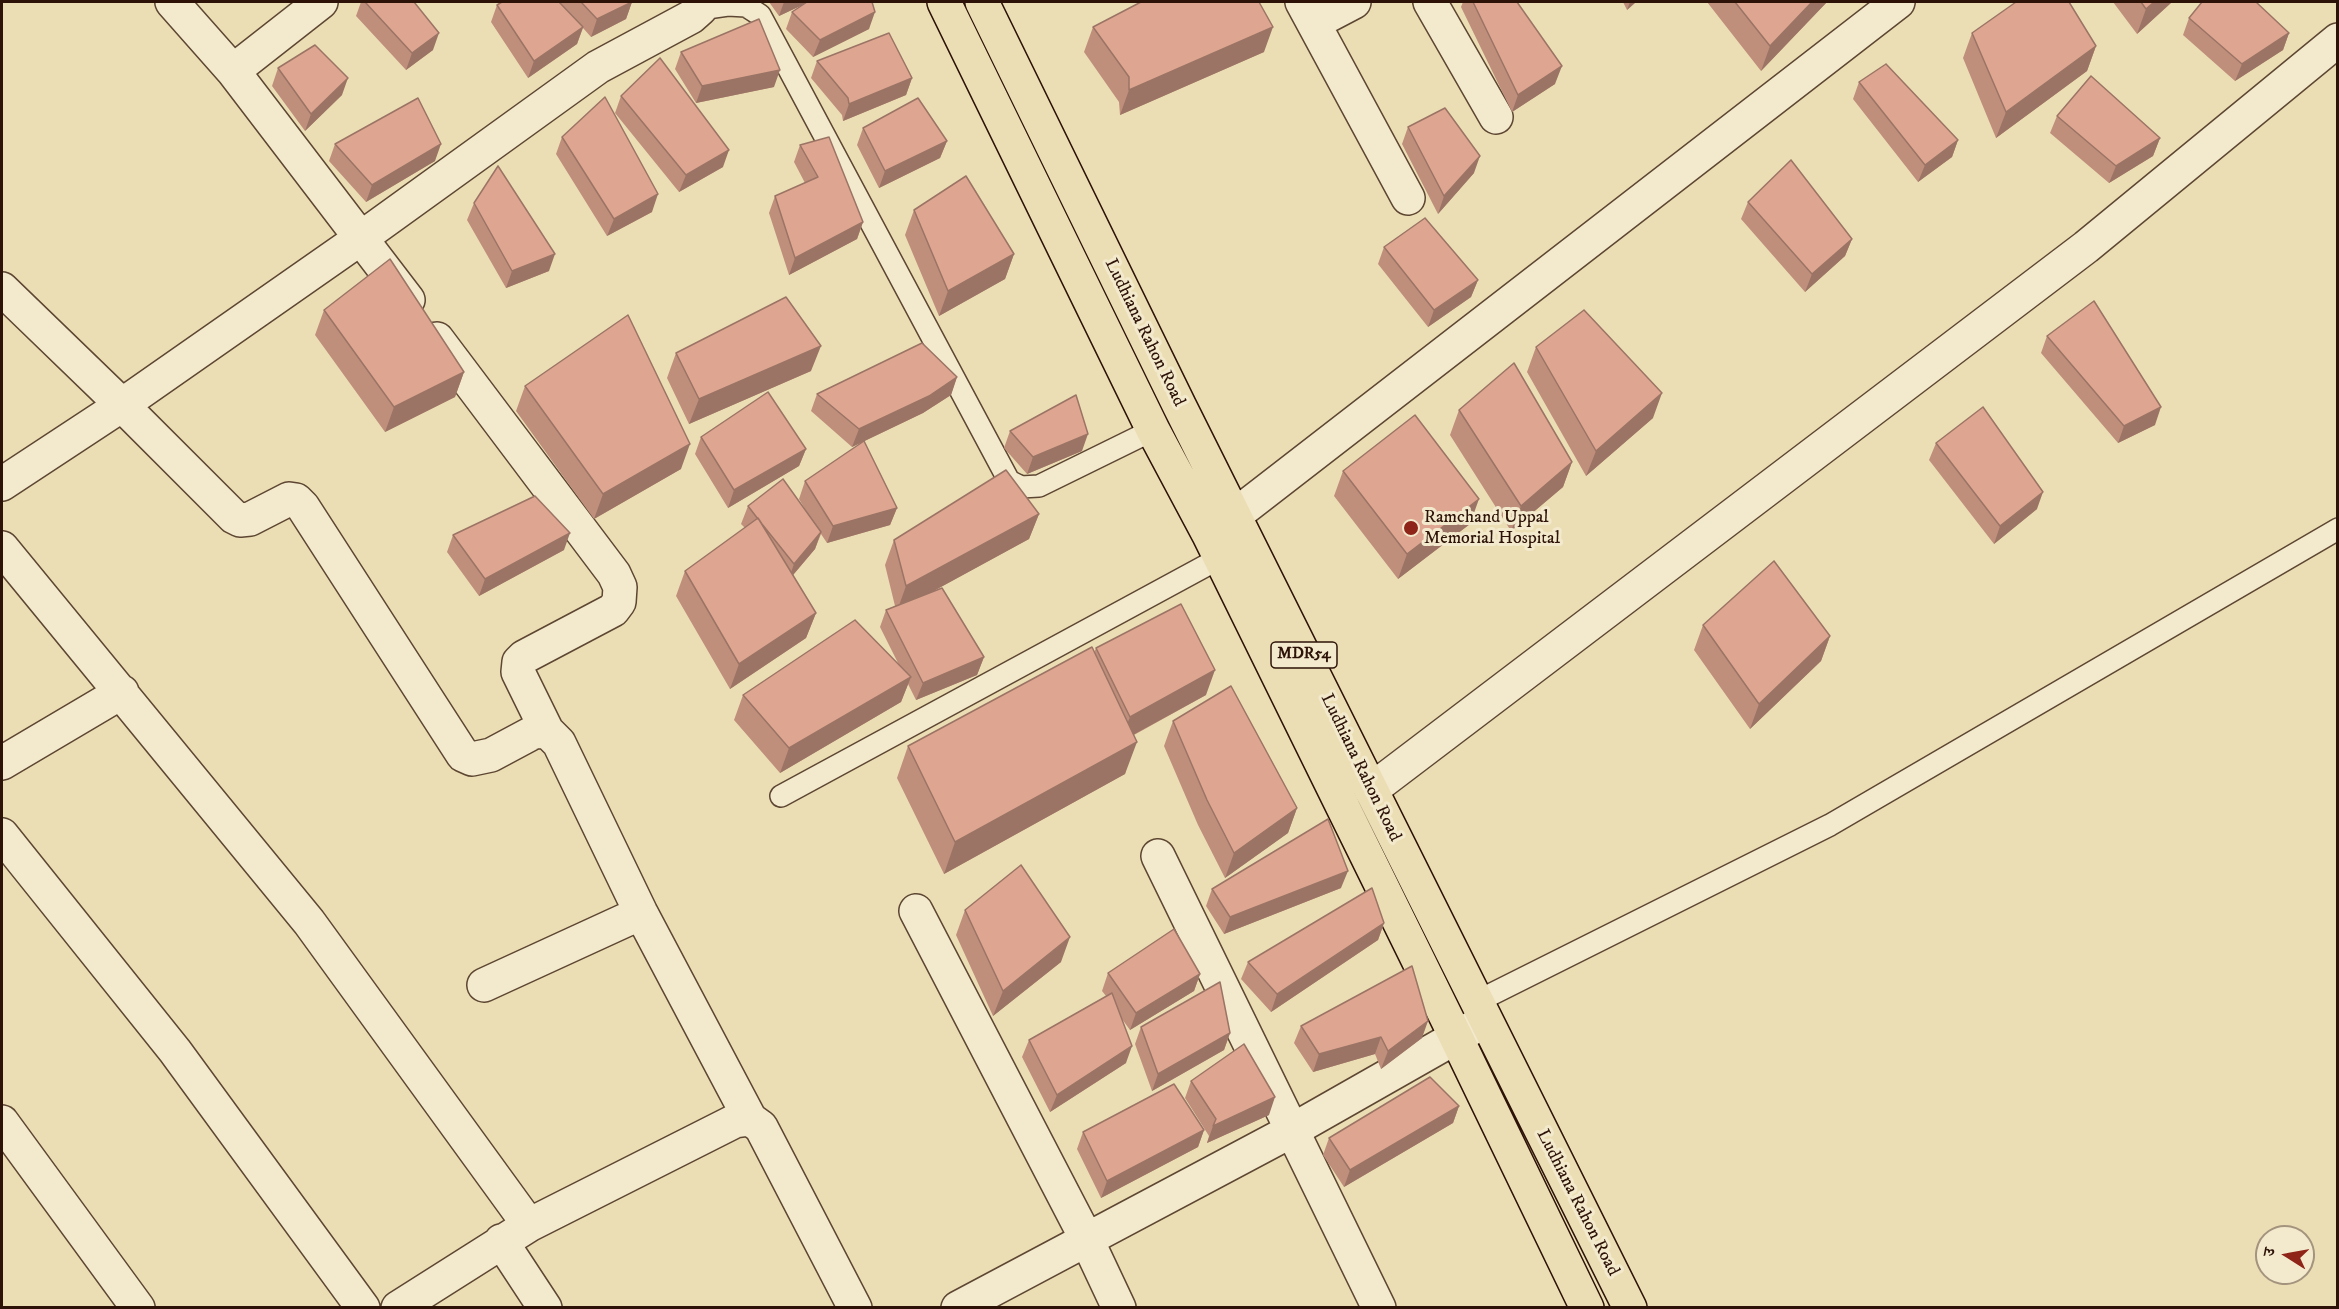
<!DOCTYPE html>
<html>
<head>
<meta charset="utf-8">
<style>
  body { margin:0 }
  #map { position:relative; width:2339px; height:1309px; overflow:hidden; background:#ecdeb4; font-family:"IM FELL DW Pica","Noto Serif Devanagari",serif }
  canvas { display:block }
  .frame { position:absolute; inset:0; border:3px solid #2d1307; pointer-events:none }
  .north { position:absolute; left:2255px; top:1225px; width:60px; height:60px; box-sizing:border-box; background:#f3eace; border:2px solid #a4947e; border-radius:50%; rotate:281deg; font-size:16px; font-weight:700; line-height:24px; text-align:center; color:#2d1307 }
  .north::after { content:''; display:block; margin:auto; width:21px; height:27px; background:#8f2418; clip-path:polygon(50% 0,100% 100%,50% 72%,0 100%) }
</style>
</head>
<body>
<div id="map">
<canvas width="2339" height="1309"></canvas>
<div class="frame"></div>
<div class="north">उ</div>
</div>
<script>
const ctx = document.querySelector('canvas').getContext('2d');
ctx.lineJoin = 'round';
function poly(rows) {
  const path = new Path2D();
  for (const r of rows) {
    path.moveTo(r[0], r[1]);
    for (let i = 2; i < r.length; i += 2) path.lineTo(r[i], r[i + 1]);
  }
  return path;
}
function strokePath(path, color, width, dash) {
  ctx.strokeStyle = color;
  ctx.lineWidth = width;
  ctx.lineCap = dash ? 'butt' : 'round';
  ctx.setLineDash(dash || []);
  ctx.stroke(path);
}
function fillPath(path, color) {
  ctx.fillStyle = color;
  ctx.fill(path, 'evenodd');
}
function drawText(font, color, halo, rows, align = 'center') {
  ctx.font = font + ' "IM FELL DW Pica",serif';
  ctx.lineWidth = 6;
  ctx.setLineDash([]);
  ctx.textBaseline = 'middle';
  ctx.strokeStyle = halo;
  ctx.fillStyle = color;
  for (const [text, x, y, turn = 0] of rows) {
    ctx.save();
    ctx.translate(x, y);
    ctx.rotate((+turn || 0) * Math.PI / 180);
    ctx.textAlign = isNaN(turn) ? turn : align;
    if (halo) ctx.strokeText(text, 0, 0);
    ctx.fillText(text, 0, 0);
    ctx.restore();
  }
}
const lane = poly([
  [700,9,728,5,746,6,760,15,1009,481,1021,487,1039,486,1153,430],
  [781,796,1220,558],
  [1476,1002,1830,825,2338,529]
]);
const street = poly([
  [172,2,233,71,408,300],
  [1302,2,1408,198],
  [1430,2,1496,117],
  [1314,23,1354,2],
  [233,71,321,2],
  [2,289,122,405,234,517,240,520,250,519,289,499,296,500,303,507,463,755,472,759,491,755,534,732,547,731,559,743,641,913,750,1119],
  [437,339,614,574,620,587,619,602,613,610,524,657,519,662,518,672,547,731],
  [2,484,122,405,361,238,598,67,691,17,700,9,700,2],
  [1212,533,1898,2],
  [2,548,309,922,529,1225],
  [2,763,122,692],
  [1371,790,2086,247,2338,40],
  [2,835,175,1051,363,1308],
  [1158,856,1379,1308],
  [916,911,1087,1240,1119,1308],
  [484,985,641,913],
  [2,1122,138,1308],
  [501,1241,545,1308],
  [398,1308,529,1225,735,1121,750,1119,761,1127,855,1308],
  [958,1308,1291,1131,1481,1023]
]);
const primary = poly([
  [944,2,1153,430,1209,535,1456,1037,1587,1308],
  [982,2,1180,407,1630,1308]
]);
strokePath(lane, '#5d4632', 24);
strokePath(street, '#5d4632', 36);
strokePath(primary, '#2d1307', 36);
strokePath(lane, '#f3eace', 21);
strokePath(street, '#f3eace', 33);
strokePath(primary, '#ecdeb4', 33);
fillPath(poly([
  [361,2,414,2,433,50,406,70,356,16],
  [559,2,632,2,626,19,591,37,583,28,577,44,528,78,491,22,497,5],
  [769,2,872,2,869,29,813,57,786,29,792,12,802,5,779,16],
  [1463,2,1517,2,1555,84,1512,112,1461,7],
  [1623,2,1636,2,1627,10],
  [1707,2,1827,2,1761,71],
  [2113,2,2172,2,2137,34],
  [2189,18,2289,33,2283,50,2235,81,2183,35],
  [1093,27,1264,52,1120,115,1119,102,1084,52],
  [1972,33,2096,46,2087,71,1996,138,1963,58],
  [681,52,774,87,696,103,675,69],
  [817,61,912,78,906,95,843,121,842,115,811,78],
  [278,68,342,95,305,131,272,86],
  [1859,82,1958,140,1952,157,1918,182,1853,99],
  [621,96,723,167,679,192,615,113],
  [2057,116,2160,138,2153,156,2109,183,2050,133],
  [1408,127,1474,173,1438,214,1402,144],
  [863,128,947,141,940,158,879,188,857,145],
  [562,137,652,212,607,236,556,154],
  [335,144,435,161,366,202,329,161],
  [800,145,863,222,857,239,789,275,769,213,775,196,805,183,794,162],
  [1748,202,1852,239,1845,256,1805,292,1741,219],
  [474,203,549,271,506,288,467,220],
  [914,210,1014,254,1005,279,939,316,905,235],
  [1384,247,1478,280,1471,297,1428,327,1378,264],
  [324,310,464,372,455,397,385,432,315,335],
  [2047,336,2155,425,2118,443,2041,353],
  [1536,347,1653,418,1586,476,1527,372],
  [676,353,811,371,689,424,667,378],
  [957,377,951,395,923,413,852,447,811,411,817,394],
  [525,386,681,469,594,519,516,411],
  [1459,410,1572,462,1563,487,1511,531,1450,435],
  [1010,431,1082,451,1027,474,1004,448],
  [701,437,806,449,799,466,728,508,695,454],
  [1936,443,2037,509,1994,544,1929,460],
  [1343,471,1470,524,1398,579,1334,496],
  [805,481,897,508,890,525,827,543,821,534,815,549,793,575,816,613,806,638,730,689,676,596,685,571,745,528,741,524,748,506,808,514,799,499],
  [1039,514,1029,539,935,590,984,657,977,675,916,700,908,684,901,702,780,773,734,720,743,695,899,665,880,627,886,610,895,606,885,565,894,540],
  [453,535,564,550,479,596,447,552],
  [1703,625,1830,636,1821,661,1750,729,1694,650],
  [1096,648,1206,695,1134,735,1125,774,944,874,897,778,908,746,1094,653],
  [1173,721,1297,808,1288,833,1225,878,1198,825,1164,746],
  [1341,888,1224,934,1206,906,1212,889],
  [965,910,1061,962,993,1016,956,935],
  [1384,923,1378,940,1271,1012,1241,979,1248,962],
  [1108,973,1200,974,1194,991,1130,1030,1122,1019,1126,1063,1050,1112,1022,1057,1029,1040,1106,996,1102,991],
  [1301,1026,1422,1038,1381,1069,1375,1054,1313,1072,1294,1043],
  [1141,1027,1230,1033,1224,1050,1152,1091,1135,1044],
  [1191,1081,1269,1115,1207,1143,1209,1136,1185,1098],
  [1459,1106,1453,1123,1344,1187,1323,1155,1329,1138],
  [1204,1130,1198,1147,1101,1198,1077,1149,1083,1132]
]), '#bf8f7c');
fillPath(poly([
  [632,2,626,19,591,37,597,19],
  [784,2,809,2,779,16],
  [1630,2,1636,2,1627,10],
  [1812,2,1827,2,1761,71,1770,46],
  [2154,2,2172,2,2137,34,2146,9],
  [875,12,869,29,813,57,820,40],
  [583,27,577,44,528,78,534,61],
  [1273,27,1264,52,1120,115,1129,90],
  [439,33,433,50,406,70,412,53],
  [2289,33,2283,50,2235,81,2242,64],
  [2096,46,2087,71,1996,138,2006,112],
  [1562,66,1555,84,1512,112,1518,95],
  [780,70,774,87,696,103,702,86],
  [348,78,342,95,305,131,311,114],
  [912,78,906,95,843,121,849,104],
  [2160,138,2153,156,2109,183,2116,166],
  [1958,140,1952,157,1918,182,1925,165],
  [947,141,940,158,879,188,885,171],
  [441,144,435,161,366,202,372,185],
  [729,150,723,167,679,192,686,175],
  [1480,156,1474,173,1438,214,1444,196],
  [658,194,652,212,607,236,614,219],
  [863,222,857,239,789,275,795,258],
  [1852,239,1845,256,1805,292,1812,274],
  [555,254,549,271,506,288,512,271],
  [1014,254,1005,279,939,316,948,291],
  [1478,280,1471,297,1428,327,1434,310],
  [821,346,811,371,689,424,699,399],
  [464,372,455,397,385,432,394,407],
  [957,377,951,395,923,413,852,447,859,429],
  [1662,393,1653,418,1586,476,1596,451],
  [2161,407,2155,425,2118,443,2124,426],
  [1088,434,1082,451,1027,474,1033,457],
  [690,444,681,469,594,519,603,494],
  [806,449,799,466,728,508,734,490],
  [1572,462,1563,487,1511,531,1521,506],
  [2043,492,2037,509,1994,544,2000,526],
  [1479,499,1470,524,1398,579,1407,554],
  [897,508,890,525,827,543,833,526],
  [1039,514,1029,539,897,611,906,586],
  [821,532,815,549,788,581,794,564],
  [570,533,564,550,479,596,485,579],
  [816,613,806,638,730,689,739,664],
  [1830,636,1821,661,1750,729,1759,704],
  [984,657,977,675,916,700,923,683],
  [1215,670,1206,695,1120,742,1130,717],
  [911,677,901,702,780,773,789,748],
  [1137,742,1125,774,944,874,955,842],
  [1297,808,1288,833,1225,878,1234,853],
  [1348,871,1341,888,1224,934,1230,917],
  [1384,923,1378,940,1271,1012,1277,994],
  [1070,937,1061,962,993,1016,1003,991],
  [1200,974,1194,991,1130,1030,1136,1013],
  [1428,1021,1422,1038,1381,1069,1388,1051],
  [1230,1033,1224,1050,1152,1091,1158,1074],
  [1381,1037,1375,1054,1313,1072,1319,1054],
  [1132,1046,1126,1063,1050,1112,1057,1095],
  [1275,1097,1269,1115,1207,1143,1213,1126],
  [1459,1106,1453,1123,1344,1187,1350,1170],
  [1204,1130,1198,1147,1101,1198,1107,1181]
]), '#9b7465');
const building = poly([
  [365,2,414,2,439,33,412,53,365,2],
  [502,2,559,2,583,27,534,61,497,5,502,2],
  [581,2,632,2,597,19,581,2],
  [807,2,872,2,875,12,820,40,792,12,807,2],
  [1141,2,1259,2,1273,27,1129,90,1129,77,1093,27,1141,2],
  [1473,2,1517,2,1562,66,1518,95,1473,2],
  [1735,2,1812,2,1770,46,1735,2],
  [2016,2,2069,2,2096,46,2006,112,1972,33,2016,2],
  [2141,2,2154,2,2146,9,2141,2],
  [2202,2,2256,2,2289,33,2242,64,2189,18,2202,2],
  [759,19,780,70,702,86,681,52,759,19],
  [889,33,912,78,849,104,848,98,817,61,889,33],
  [315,45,348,78,311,114,278,68,315,45],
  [660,58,729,150,686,175,621,96,660,58],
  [1886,64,1958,140,1925,165,1859,82,1886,64],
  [2091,76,2160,138,2116,166,2057,116,2091,76],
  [605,97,658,194,614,219,562,137,605,97],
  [418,98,441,144,372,185,335,144,418,98],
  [918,98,947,141,885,171,863,128,918,98],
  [1445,108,1480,156,1444,196,1408,127,1445,108],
  [829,137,863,222,795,258,775,196,818,177,800,145,829,137],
  [1791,160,1852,239,1812,274,1748,202,1791,160],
  [498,166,555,254,512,271,474,203,498,166],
  [966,176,1014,254,948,291,914,210,966,176],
  [1425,218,1478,280,1434,310,1384,247,1425,218],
  [390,259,464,372,394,407,324,310,390,259],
  [786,297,821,346,699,399,676,353,786,297],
  [2094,301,2161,407,2124,426,2047,336,2094,301],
  [1584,310,1662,393,1596,451,1536,347,1584,310],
  [628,315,690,444,603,494,525,386,628,315],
  [922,343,957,377,929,396,859,429,817,394,922,343],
  [1514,363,1572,462,1521,506,1459,410,1514,363],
  [768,392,806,449,734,490,701,437,768,392],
  [1076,395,1088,434,1033,457,1010,431,1076,395],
  [1983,407,2043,492,2000,526,1936,443,1983,407],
  [1415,415,1479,499,1407,554,1343,471,1415,415],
  [864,441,897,508,833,526,805,481,864,441],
  [1006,470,1039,514,906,586,894,540,1006,470],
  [783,479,821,532,794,564,762,524,758,518,758,519,748,506,783,479],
  [535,496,570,533,485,579,453,535,535,496],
  [758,518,816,613,739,664,685,571,758,518],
  [1774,561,1830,636,1759,704,1703,625,1774,561],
  [942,588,984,657,923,683,886,610,942,588],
  [1181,604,1215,670,1130,717,1096,648,1181,604],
  [855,620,911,677,789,748,743,695,855,620],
  [1092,647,1137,742,955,842,908,746,1092,647],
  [1231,686,1297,808,1234,853,1207,800,1173,721,1231,686],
  [1328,819,1348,871,1230,917,1212,889,1328,819],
  [1021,865,1070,937,1003,991,965,910,1021,865],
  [1372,888,1384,923,1277,994,1248,962,1372,888],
  [1174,929,1200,974,1136,1013,1108,973,1174,929],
  [1412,966,1428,1021,1388,1051,1381,1037,1319,1054,1301,1026,1412,966],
  [1220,982,1230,1033,1158,1074,1141,1027,1220,982],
  [1112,993,1132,1046,1057,1095,1029,1040,1112,993],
  [1244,1044,1275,1097,1213,1126,1216,1119,1191,1081,1244,1044],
  [1430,1077,1459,1106,1350,1170,1329,1138,1430,1077],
  [1174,1084,1204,1130,1107,1181,1083,1132,1174,1084]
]);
fillPath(building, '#dea690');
strokePath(building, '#9b7465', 1.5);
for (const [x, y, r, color] of [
  [1411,528,8,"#8f2418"]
]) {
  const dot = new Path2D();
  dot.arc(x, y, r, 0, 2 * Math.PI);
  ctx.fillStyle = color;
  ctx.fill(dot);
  strokePath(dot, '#f3eace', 2);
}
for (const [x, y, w] of [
  [1304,655,66]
]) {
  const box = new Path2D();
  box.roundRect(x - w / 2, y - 13, w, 26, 4.5);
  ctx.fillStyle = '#f3eace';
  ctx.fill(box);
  strokePath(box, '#2d1307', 1.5);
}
drawText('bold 16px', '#2d1307', null, [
  ["MDR54",1304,655]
]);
drawText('18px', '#2d1307', '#f3eace', [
  ["Ludhiana Rahon Road",1144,333,64],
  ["Ludhiana Rahon Road",1360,768,64],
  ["Ludhiana Rahon Road",1577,1203,63]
]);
drawText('18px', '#2d1307', '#f3eace', [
  ["Ramchand Uppal",1424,518],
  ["Memorial Hospital",1424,539]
], 'left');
</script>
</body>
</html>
